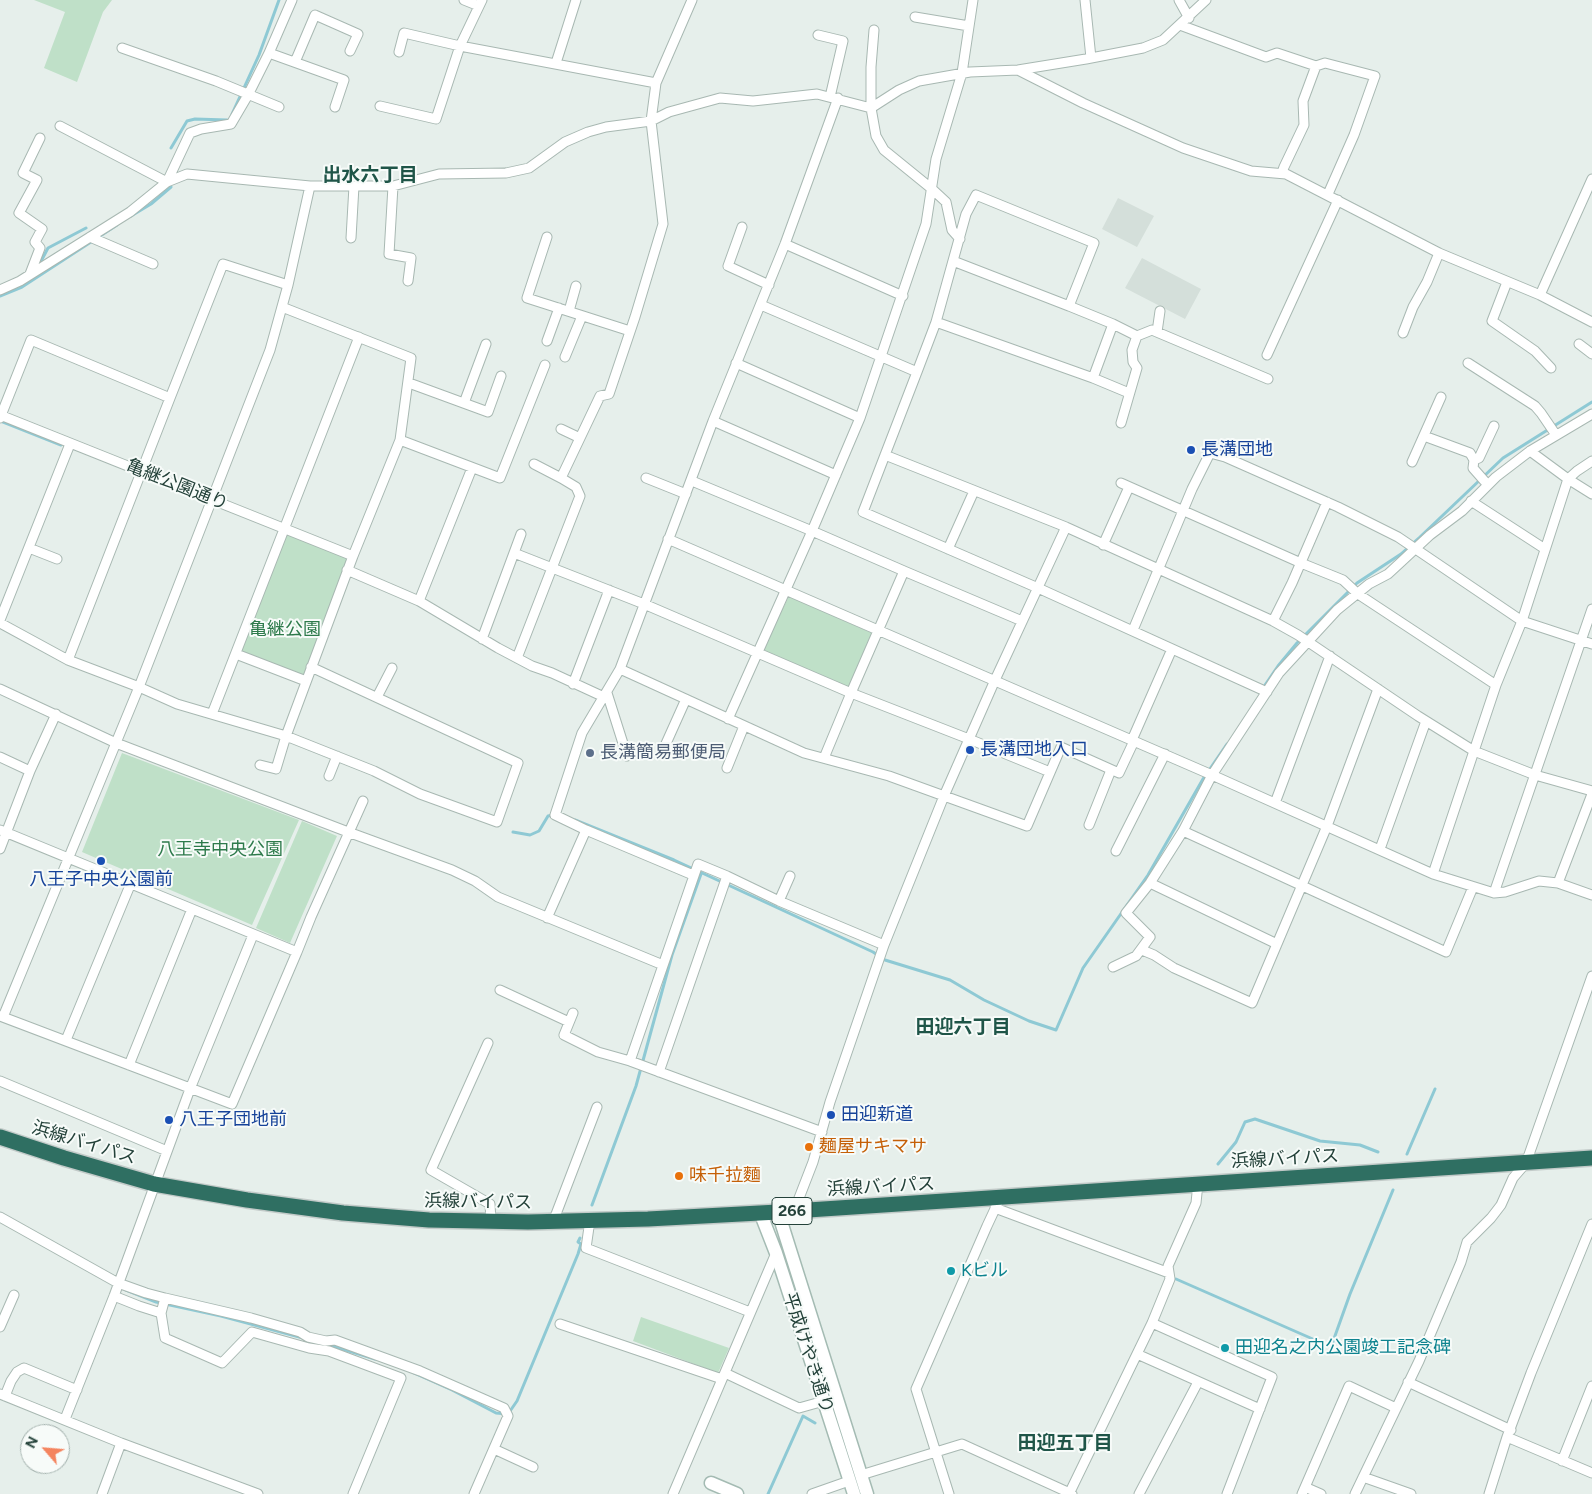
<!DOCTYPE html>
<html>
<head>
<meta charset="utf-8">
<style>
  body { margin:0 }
  #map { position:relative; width:1592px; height:1494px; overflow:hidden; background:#e6efeb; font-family:Figtree,sans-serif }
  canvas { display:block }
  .north { position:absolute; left:20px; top:1424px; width:50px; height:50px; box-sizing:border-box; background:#f7fbf9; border:1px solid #a3b1ad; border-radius:50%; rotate:297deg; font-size:14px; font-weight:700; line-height:20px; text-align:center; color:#24423a }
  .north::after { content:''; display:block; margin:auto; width:18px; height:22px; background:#f4845f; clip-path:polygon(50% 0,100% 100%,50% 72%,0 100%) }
</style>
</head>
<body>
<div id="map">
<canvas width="1592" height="1494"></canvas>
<div class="north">N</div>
</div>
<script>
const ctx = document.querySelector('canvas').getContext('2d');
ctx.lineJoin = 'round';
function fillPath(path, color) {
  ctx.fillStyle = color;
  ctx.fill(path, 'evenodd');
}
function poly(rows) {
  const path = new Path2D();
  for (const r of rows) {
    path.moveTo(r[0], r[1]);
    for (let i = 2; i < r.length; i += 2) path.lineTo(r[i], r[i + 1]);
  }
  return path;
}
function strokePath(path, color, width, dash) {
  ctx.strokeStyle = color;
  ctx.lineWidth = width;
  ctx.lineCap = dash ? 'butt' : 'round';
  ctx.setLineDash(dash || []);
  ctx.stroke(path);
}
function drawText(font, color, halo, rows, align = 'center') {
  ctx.font = font + ' Figtree,"Noto Sans JP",sans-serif';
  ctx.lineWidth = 4;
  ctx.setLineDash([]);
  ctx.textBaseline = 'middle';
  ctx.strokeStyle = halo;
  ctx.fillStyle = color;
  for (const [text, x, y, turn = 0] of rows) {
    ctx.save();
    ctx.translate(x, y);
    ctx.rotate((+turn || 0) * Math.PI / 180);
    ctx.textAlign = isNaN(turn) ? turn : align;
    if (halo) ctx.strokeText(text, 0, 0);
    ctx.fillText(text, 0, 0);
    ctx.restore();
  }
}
fillPath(poly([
  [1118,198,1154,216,1137,247,1102,229],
  [1142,258,1201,289,1185,319,1125,288]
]), '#d4dfda');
fillPath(poly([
  [34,0,112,0,103,12,77,82,44,68,65,12],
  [286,532,349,557,304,677,240,651],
  [789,596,874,634,849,690,761,653],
  [122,753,299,820,252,925,82,852],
  [302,821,337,836,290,943,256,928],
  [641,1317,729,1348,718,1373,633,1341]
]), '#bfe0c8');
strokePath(poly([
  [232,114,259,55,279,0],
  [171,148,187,121,195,119,227,120],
  [131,216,151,204,171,187],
  [39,265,48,248,86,228],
  [0,296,22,287,117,225],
  [0,421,61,445],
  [1263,688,1278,666,1297,643,1357,583,1401,554,1420,537,1503,458,1592,402],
  [575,820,674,860,873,952,885,960,950,980,984,1000,1029,1021,1056,1030,1083,968,1148,875,1203,779,1227,744],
  [513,832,530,835,539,831,548,816,553,815],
  [1407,1154,1435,1089],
  [1218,1164,1236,1142,1245,1122,1255,1119,1320,1141,1360,1145,1378,1152],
  [592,1205,636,1086,672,955,701,874],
  [1176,1279,1331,1347,1350,1294,1393,1190],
  [126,1290,156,1302,221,1316,303,1338],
  [326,1344,375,1359],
  [414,1373,452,1390,496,1413,508,1414,517,1401,578,1254,581,1244,578,1242,580,1238],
  [768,1494,803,1416,815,1423]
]), '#8ec9d4', 3);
const street = poly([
  [464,0,479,6],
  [482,0,460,46,656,83],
  [1085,0,1091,58],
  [1179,0,1189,18],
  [915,17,969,26],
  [1180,25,1266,57,1277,53,1316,66,1325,63,1375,76,1354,135,1328,194],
  [874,30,871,67,871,108,876,136,884,150,932,189,946,202,952,230,960,239],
  [818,35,843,41,830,97],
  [122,48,216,81,279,107],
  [269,53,344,80,335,107],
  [295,62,315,15,358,34,350,51],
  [556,63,576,0],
  [1018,70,1083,103,1183,148,1251,171,1286,174,1439,253,1540,295,1592,322],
  [838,98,785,244,713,421,620,669,804,753,889,776,1027,826,1061,747,1119,773,1134,741],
  [380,106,436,119,460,46,404,33,399,52],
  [60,126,167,182],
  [1282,173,1284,167,1304,125,1303,101,1316,66],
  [167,182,190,133,201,129,231,124,248,95,269,53,292,0],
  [393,186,389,254,411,258,408,281],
  [742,227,728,266,769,285],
  [90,237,153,264],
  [547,237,527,298,630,331],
  [351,238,354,186],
  [785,244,903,296],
  [953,261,1069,306],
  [30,274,40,248,35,242,42,229,19,213,37,180,23,173,40,138],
  [1507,282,1492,321,1535,351,1551,368],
  [0,290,20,281,130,212,167,182,187,174,310,186,393,186,439,174,506,173,529,168,565,142,588,132,606,127,651,121,669,112,720,98,753,101,817,94,871,108,899,90,919,81,970,72,1018,70,1086,59,1143,48,1163,40,1206,0],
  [1540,295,1592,179],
  [761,305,917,372,936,322],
  [569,311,576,286],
  [1157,332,1160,311],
  [1403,333,1413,307,1427,282,1439,253],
  [547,341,559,308],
  [1579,344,1592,354],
  [1267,355,1338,200],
  [565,357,582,316],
  [736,363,860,418],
  [1468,363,1535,406,1541,413,1556,435],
  [917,372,863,512,1038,588,1267,692],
  [1093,378,1113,324],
  [409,383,488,412,501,376],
  [1129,393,1093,378,936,322,966,214,976,195,1094,243,1069,306,1113,324,1137,336,1152,330,1268,379],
  [170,398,223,264,288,285],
  [464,403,486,344],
  [0,415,353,556],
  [0,418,31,340,170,398,68,660],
  [713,421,836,475],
  [1121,423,1137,368,1133,362,1132,350,1137,336],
  [561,429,580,438],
  [1424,436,1470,453,1474,460,1473,468,1488,485],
  [400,440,500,478,545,365],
  [1530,451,1568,479,1577,471,1592,461],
  [885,455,1066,527,1273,621,1298,635,1418,716,1474,751,1535,775,1592,791],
  [1474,460,1479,458,1494,426],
  [1412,462,1441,397],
  [534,464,561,478],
  [646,478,686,494],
  [692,481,812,531,728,719],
  [1121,483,1301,563,1343,580,1358,594,1496,685],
  [1471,501,1545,549],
  [668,539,1212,775,1433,874,1494,893,1505,892,1539,881,1558,883,1592,895],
  [1103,545,1129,487],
  [29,548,57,559],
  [948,549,974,491],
  [514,553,644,604,851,693,904,571,812,531,860,418,926,224,936,159,962,73,973,0],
  [347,570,419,601,498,648,532,666,552,673,604,697],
  [904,571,1022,621],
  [419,601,472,468],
  [0,620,70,444],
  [1273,621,1292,583,1327,502],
  [0,623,68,660,139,687,177,704,286,736,374,771,420,794,497,822,518,763,311,667],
  [1133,630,1192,489,1210,453,1225,457,1338,507,1398,537,1522,621,1592,644],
  [482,639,521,534],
  [236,654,306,681],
  [517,658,580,496,576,487,561,478,600,396,609,394,635,317,663,224,651,121,656,83,692,0],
  [573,684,609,590],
  [0,689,116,743,348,832,452,870,475,881,498,897,663,965],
  [607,693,627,756],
  [377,697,392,668],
  [212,714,359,337],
  [1132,740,1172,649],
  [664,748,686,699],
  [0,757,30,771],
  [824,758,851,693,969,739,1050,772],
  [260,765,276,769,286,736,353,556,400,440,411,358,282,307],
  [727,768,744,726],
  [329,776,337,756],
  [1275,803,1330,656],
  [1089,825,1111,770],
  [0,830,297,952,311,917,363,801],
  [586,830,555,815,582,733,620,669],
  [1183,831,1446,952,1473,887],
  [0,849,30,771,56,714],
  [1380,849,1426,721],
  [1116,851,1165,754],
  [1433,874,1496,685,1522,621,1568,479,1592,494],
  [727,876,698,864,630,1061,822,1132],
  [1150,883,1277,944],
  [1558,883,1592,794],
  [1494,893,1592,609],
  [779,901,790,876],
  [547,918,586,830,693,875],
  [1142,950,1154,955,1174,968,1252,1003,1327,826,1378,689],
  [1113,967,1136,956,1150,937,1126,913,1150,883,1183,831,1212,775,1279,673,1337,610,1369,584,1388,574,1401,562,1430,535,1462,511,1496,477,1530,451,1592,414],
  [500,990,569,1022],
  [573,1013,564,1035,598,1052,630,1061],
  [0,1016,232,1104,297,952],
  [3,1017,139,687,270,350,288,285,310,186],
  [66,1040,131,883],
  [488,1043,431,1170,490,1204,491,1221],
  [129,1065,192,909],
  [659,1072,727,876,779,901,884,945],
  [0,1081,167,1151],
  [995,1208,1169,1273],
  [794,1211,813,1162,830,1102,884,945,944,796,995,680,1066,527],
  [0,1217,118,1283,146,1293,165,1298,161,1313,165,1338,222,1363,252,1332,309,1348,329,1351,401,1378,353,1494],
  [590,1220,586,1248,750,1312],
  [553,1222,597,1107],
  [114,1296,139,1306,161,1313],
  [165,1298,251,1318,300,1332,308,1337,326,1341,335,1340,420,1371,504,1408,508,1416,474,1494],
  [1152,1323,1272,1377,1227,1494],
  [560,1324,722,1379],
  [0,1327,14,1295],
  [1137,1354,1260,1409],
  [725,1373,799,1408,824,1401],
  [1408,1382,1511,1430],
  [0,1394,121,1443,258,1494],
  [5,1396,11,1381,17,1372,24,1368,77,1390],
  [65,1419,114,1296,190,1089,253,935],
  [1507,1437,1592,1473],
  [494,1449,533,1467],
  [1562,1461,1592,1386],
  [861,1475,962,1444,1072,1494],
  [1363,1477,1411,1494],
  [1305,1487,1321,1494],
  [102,1494,121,1443],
  [673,1494,776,1253],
  [812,1494,849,1481],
  [949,1494,916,1389,987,1226,1001,1196],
  [1069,1494,1152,1323,1170,1279,1168,1266,1196,1203,1198,1183],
  [1139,1494,1198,1382],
  [1302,1494,1349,1386,1396,1408],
  [1355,1494,1419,1361,1461,1262,1467,1242,1491,1218,1501,1205,1513,1178,1526,1163,1592,976],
  [1489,1494,1507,1437,1531,1373,1592,1224]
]);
const secondary = poly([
  [760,1212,776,1253,854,1494],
  [778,1212,867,1494],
  [711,1483,737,1494]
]);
const highway = poly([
  [0,1137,64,1158,154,1184,247,1200,343,1213,429,1220,528,1222,648,1219,778,1212,1592,1158]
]);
strokePath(street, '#a8b8b2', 11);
strokePath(secondary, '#a4bbb3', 15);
strokePath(highway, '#c2cac8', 18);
strokePath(street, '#fff', 9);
strokePath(secondary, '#fff', 12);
strokePath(highway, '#2f6f62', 15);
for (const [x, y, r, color] of [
  [1191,450,5,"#1a4fb4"],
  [970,750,5,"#1a4fb4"],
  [590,753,5,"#5c6f8a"],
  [101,861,5,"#1a4fb4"],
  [831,1115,5,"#1a4fb4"],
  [169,1120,5,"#1a4fb4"],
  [809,1147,5,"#e8710a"],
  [679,1176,5,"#e8710a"],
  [951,1271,5,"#0f9aa8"],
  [1225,1348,5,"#0f9aa8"]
]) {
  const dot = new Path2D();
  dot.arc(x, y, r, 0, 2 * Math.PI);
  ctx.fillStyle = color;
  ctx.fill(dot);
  strokePath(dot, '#f7fbf9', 2);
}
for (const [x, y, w] of [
  [792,1211,40]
]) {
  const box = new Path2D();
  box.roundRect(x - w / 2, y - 13.5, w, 27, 4);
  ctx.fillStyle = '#f7fbf9';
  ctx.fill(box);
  strokePath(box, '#24423a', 1);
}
drawText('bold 16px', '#24423a', null, [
  ["266",792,1211]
]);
drawText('18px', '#164399', '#f7fbf9', [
  ["長溝団地",1201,450],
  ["長溝団地入口",980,750],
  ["八王子中央公園前",101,880,"center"],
  ["田迎新道",841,1115],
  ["八王子団地前",179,1120]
], 'left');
drawText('18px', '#24423a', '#f7fbf9', [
  ["亀継公園通り",177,485,22],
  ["浜線バイパス",84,1143,17],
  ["浜線バイパス",1285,1159,-3],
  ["浜線バイパス",881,1187,-3],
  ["浜線バイパス",478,1202,1],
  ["平成けやき通り",808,1353,72]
]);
drawText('18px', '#2d7a4b', '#f7fbf9', [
  ["亀継公園",285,630],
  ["八王寺中央公園",220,850]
]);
drawText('18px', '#4e5e75', '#f7fbf9', [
  ["長溝簡易郵便局",600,753]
], 'left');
drawText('18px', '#c56008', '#f7fbf9', [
  ["麺屋サキマサ",819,1147],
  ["味千拉麵",689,1176]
], 'left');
drawText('18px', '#0d838f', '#f7fbf9', [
  ["Kビル",961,1271],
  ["田迎名之内公園竣工記念碑",1235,1348]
], 'left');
drawText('bold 19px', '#1f5548', '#f7fbf9', [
  ["出水六丁目",370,175],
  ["田迎六丁目",963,1027],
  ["田迎五丁目",1065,1443]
]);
</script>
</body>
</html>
